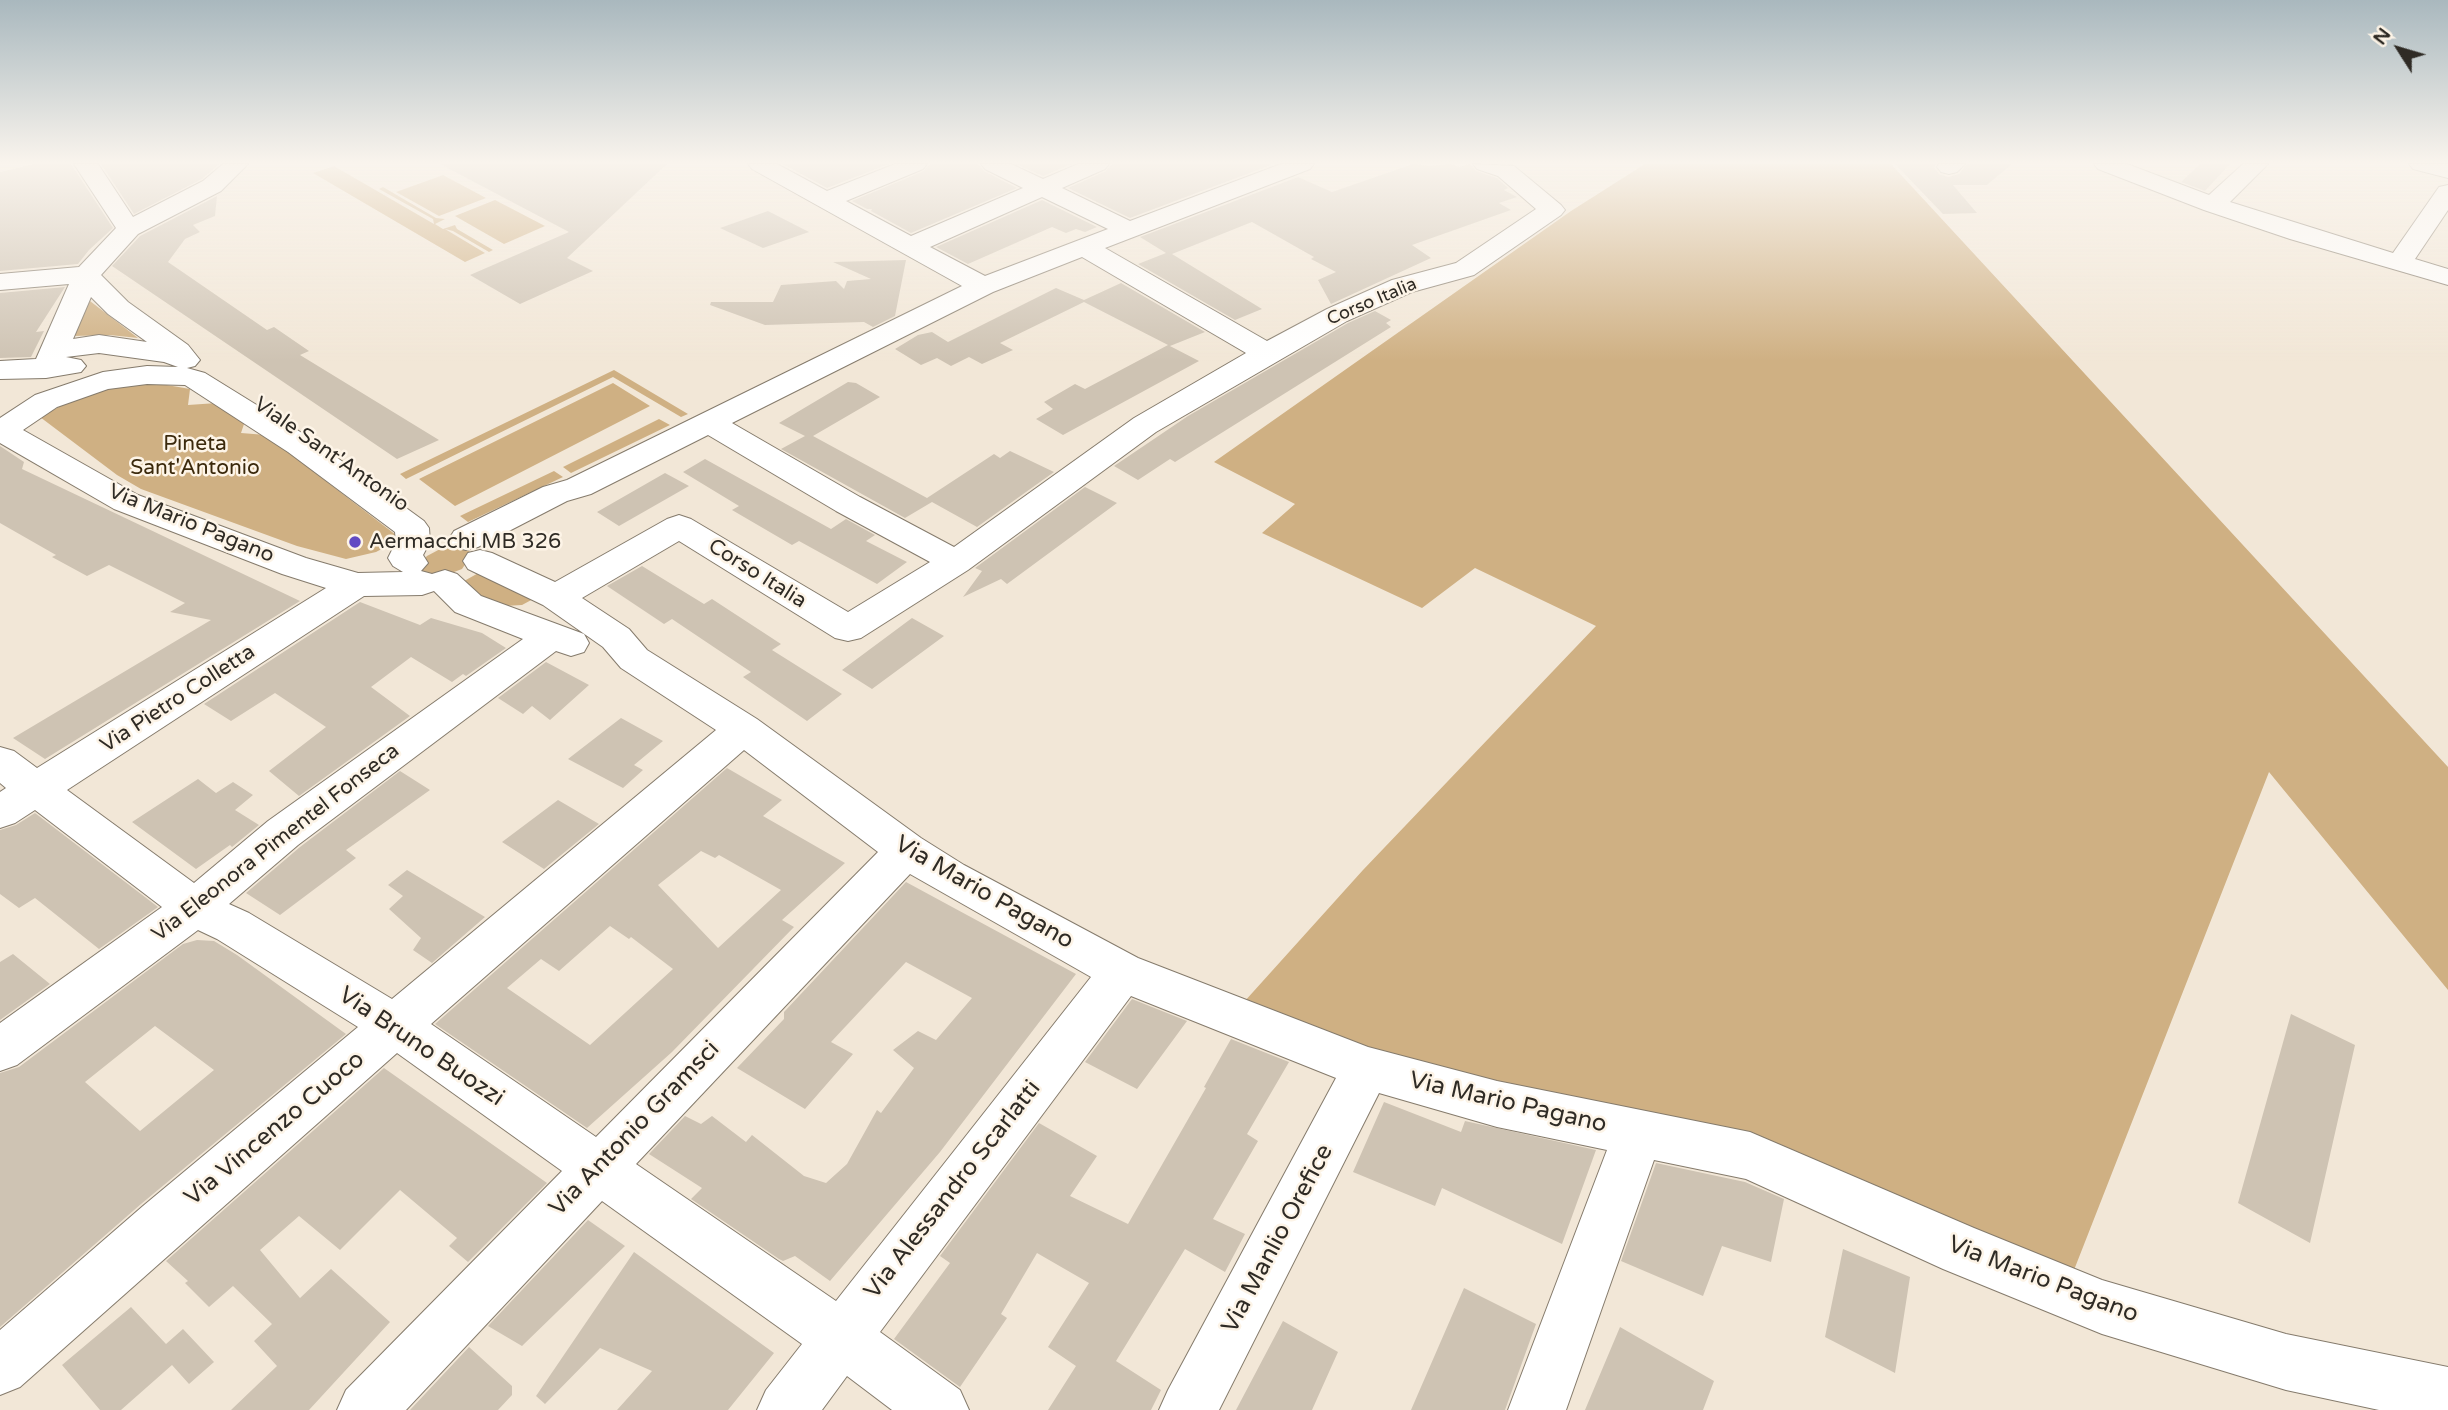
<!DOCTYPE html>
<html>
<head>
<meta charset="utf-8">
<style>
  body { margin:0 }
  #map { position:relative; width:2448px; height:1410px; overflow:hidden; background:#f2e7d7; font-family:"Varela Round",sans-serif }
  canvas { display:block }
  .north { position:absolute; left:2364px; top:14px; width:70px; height:70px; -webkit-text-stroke:5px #fdf4e7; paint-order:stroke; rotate:307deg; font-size:19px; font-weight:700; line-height:28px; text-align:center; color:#2f2b25 }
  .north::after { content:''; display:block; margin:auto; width:24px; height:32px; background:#2f2b25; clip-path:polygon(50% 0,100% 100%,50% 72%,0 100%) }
</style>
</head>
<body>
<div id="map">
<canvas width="2448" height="1410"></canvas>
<div class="north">N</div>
</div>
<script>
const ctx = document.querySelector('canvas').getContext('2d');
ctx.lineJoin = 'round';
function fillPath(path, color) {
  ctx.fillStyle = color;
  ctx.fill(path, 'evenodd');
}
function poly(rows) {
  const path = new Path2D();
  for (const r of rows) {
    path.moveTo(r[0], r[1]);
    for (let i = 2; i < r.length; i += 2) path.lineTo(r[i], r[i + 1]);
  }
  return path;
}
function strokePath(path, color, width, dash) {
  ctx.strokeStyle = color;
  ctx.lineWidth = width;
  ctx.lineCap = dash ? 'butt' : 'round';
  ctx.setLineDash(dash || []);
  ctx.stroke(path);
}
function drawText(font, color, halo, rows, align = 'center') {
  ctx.font = font + ' "Varela Round",sans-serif';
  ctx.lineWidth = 5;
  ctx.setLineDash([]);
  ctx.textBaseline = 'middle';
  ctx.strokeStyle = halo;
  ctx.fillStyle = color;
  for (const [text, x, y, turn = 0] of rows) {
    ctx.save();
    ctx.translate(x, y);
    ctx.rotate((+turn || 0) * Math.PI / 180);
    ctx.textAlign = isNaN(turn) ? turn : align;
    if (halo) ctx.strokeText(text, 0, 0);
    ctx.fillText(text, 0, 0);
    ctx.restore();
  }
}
fillPath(poly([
  [1645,164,1891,164,2448,767,2448,990,2269,772,2074,1270,1502,1088,1407,1061,1244,1002,1363,870,1596,626,1475,568,1422,608,1262,533,1295,504,1214,462,1571,211],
  [334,166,434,224,433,219,379,189,383,187,436,218,445,219,435,224,443,229,455,225,457,229,493,250,489,252,453,231,445,229,485,253,465,262,313,173],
  [443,175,486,198,439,216,396,192],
  [495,200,545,226,504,244,455,216],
  [90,301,138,338,110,335,73,336],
  [614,370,688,414,681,417,613,377,406,479,400,474],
  [155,383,190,389,188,405,217,403,245,421,241,433,266,435,396,535,395,542,376,552,346,559,297,546,141,489,117,475,40,417,74,399,113,387],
  [613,383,650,406,455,506,419,479],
  [659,419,670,425,571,473,563,467],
  [554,471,563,477,468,522,460,516],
  [458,546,465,547,472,554,462,569,446,575,425,574,421,570,422,561,427,556,442,548],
  [482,571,535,598,522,605,504,606,457,585]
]), '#cfb083');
fillPath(poly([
  [34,164,71,164,113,228,89,250,78,264,0,271,0,172],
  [101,164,219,164,202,179,134,214],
  [440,164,667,164,567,258,593,271,520,304,470,275,569,232],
  [783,164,889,164,827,188],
  [930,164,978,164,984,171,1017,188,911,233,871,211,872,209,867,209,852,201,924,171],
  [1016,164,1072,164,1043,176],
  [1112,164,1268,164,1271,165,1130,218,1068,188,1106,171],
  [1413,164,1429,166,1452,164,1459,167,1470,164,1476,171,1497,178,1508,188,1504,190,1517,197,1499,203,1511,210,1412,245,1431,258,1331,304,1318,280,1336,272,1311,259,1314,257,1252,222,1172,254,1262,309,1235,320,1138,264,1166,253,1140,237,1298,177,1332,192],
  [1895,164,1936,164,1934,167,1939,174,1948,177,1959,174,1967,164,2012,164,1987,185,1953,185,1977,213,1943,214],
  [2200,164,2230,164,2205,191,2181,182],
  [217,196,215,216,193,225,200,232,185,239,168,262,267,330,274,327,309,351,300,355,439,440,397,459,112,266,140,236],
  [1042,200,1097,227,1085,232,1076,229,1066,233,1052,227,968,264,936,247],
  [768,211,809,232,763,248,720,228],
  [906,260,895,316,873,327,864,322,765,325,710,305,711,302,773,302,781,285,836,281,844,289,847,281,871,279,833,262],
  [1121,283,1205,332,1170,346,1084,302,1000,343,1013,350,982,364,969,357,951,366,937,358,921,365,895,349,918,335,932,332,948,342,1056,288,1084,300],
  [65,287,36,332,44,331,31,357,0,358,0,293],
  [1375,311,1391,320,1386,323,1391,327,1175,462,1170,459,1138,480,1114,466,1188,416,1348,323],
  [1168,345,1199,361,1063,435,1036,419,1053,409,1044,402,1075,384,1085,389],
  [848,382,856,383,880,397,813,436,927,498,994,454,1000,458,1010,451,1054,472,977,527,932,502,905,518,781,449,805,436,779,423],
  [0,446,24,462,22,469,300,601,45,759,13,738,211,620,170,612,185,603,109,565,87,576,52,557,56,555,0,523],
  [705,459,831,529,846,519,875,535,866,541,907,562,877,584,799,541,792,545,732,510,739,506,683,472],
  [665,473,689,486,619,526,597,512],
  [1085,487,1117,503,1007,584,1001,579,963,597,982,571,975,568],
  [642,566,704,604,712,599,781,644,772,650,842,694,807,721,743,677,751,672,672,619,664,624,607,586],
  [360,602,420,625,431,618,482,633,506,648,466,676,463,674,452,682,411,657,371,687,410,716,299,796,269,771,326,727,275,693,231,721,204,704],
  [912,618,944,636,872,689,842,670],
  [546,662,589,685,550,720,532,706,523,714,498,698],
  [621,718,663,741,634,765,643,770,623,788,568,759],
  [727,768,782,800,763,816,845,863,782,920,794,927,672,1052,587,1128,435,1024],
  [701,851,715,858,719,855,781,890,718,948,658,885],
  [610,926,629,939,631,937,673,969,590,1045,507,988,541,959,559,971],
  [400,771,430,790,346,850,356,858,280,915,246,893,300,847],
  [198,779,216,793,233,782,253,795,235,810,259,825,232,847,230,845,196,869,132,822],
  [558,800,599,824,544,869,502,842],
  [35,813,158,907,99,949,35,898,19,908,0,894,0,830,16,825],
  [407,870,485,917,432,963,413,950,421,938,389,909,403,896,388,885],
  [906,882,1076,974,940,1152,830,1281,795,1256,783,1261,779,1259,691,1199,702,1188,649,1154,685,1116,701,1124,712,1116,746,1142,752,1135,804,1176,826,1183,847,1164,877,1110,881,1113,914,1068,893,1050,918,1031,936,1040,972,998,906,962,831,1042,853,1054,805,1109,737,1068,784,1019,784,1012],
  [197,940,214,941,237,955,346,1034,141,1204,0,1327,0,1073,19,1067,183,944],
  [155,1026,214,1070,140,1131,85,1082],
  [13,954,50,984,0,1020,0,962],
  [1132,999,1187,1021,1137,1089,1085,1062],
  [2291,1014,2355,1045,2310,1243,2238,1203],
  [1231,1039,1289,1062,1247,1134,1258,1141,1213,1219,1245,1234,1225,1272,1185,1249,1116,1361,1161,1390,1151,1410,1048,1410,1076,1366,1048,1347,1089,1283,1037,1253,1001,1314,1007,1318,960,1387,894,1339,950,1263,940,1256,1039,1123,1097,1156,1070,1196,1128,1224,1206,1088,1204,1087],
  [384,1068,547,1183,468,1262,449,1246,457,1238,400,1190,340,1250,299,1216,260,1250,300,1298,331,1269,390,1322,309,1410,231,1410,277,1366,254,1341,272,1324,233,1286,209,1307,185,1283,188,1281,166,1261],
  [1384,1102,1461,1132,1465,1121,1596,1150,1562,1244,1442,1188,1435,1206,1353,1172],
  [1656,1163,1745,1182,1784,1199,1771,1262,1722,1246,1703,1296,1621,1261],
  [588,1220,625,1246,522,1346,488,1326],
  [1843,1249,1910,1277,1895,1373,1825,1337],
  [634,1252,774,1353,728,1410,617,1410,652,1371,600,1348,545,1404,536,1396],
  [1464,1288,1536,1324,1505,1410,1411,1410],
  [131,1307,166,1344,183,1329,214,1362,189,1384,172,1365,121,1410,100,1410,62,1365],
  [1283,1321,1338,1352,1312,1410,1236,1410],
  [1620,1327,1714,1381,1703,1410,1585,1410],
  [469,1347,512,1386,512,1395,498,1410,410,1410]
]), '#cec3b3');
const minor = poly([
  [74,164,98,164,133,217,203,181,223,164,248,164,221,191,138,234,101,275,128,302,188,345,200,360,195,366,187,368,205,373,310,438,424,521,429,528,430,542,423,555,428,563,421,571,432,574,445,570,457,574,481,596,584,634,589,643,584,652,571,656,556,651,298,845,229,904,249,913,392,999,716,730,621,668,603,647,543,605,468,569,463,561,468,553,480,550,492,553,555,582,667,519,679,515,691,519,848,612,930,562,836,511,708,435,591,494,567,501,478,547,466,550,454,547,449,539,454,531,543,487,567,480,962,286,752,169,748,164,777,164,827,191,895,164,927,164,923,169,846,201,911,236,1023,188,985,169,981,164,1011,164,1043,179,1078,164,1109,164,1105,169,1062,188,1130,221,1281,164,1314,164,1310,169,1105,248,1267,341,1327,309,1392,280,1456,263,1536,209,1498,176,1477,169,1473,164,1514,166,1561,205,1565,210,1561,215,1474,275,1412,292,1347,321,1156,432,968,570,861,638,848,641,835,638,679,541,582,598,629,629,647,650,757,719,921,838,964,865,1138,958,1368,1047,1497,1081,1750,1132,1974,1228,2102,1280,2286,1334,2448,1367,2448,1410,2379,1410,2286,1390,2102,1334,1943,1269,1746,1179,1654,1160,1566,1410,1508,1410,1607,1150,1497,1127,1379,1093,1219,1410,1159,1410,1168,1390,1336,1078,1131,996,880,1332,960,1390,969,1410,892,1410,847,1376,822,1410,757,1410,766,1390,802,1344,602,1201,406,1410,337,1410,346,1390,562,1171,397,1053,20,1387,0,1395,0,1330,143,1206,358,1027,217,939,198,930,17,1065,0,1071,0,1023,162,907,35,810,15,823,0,828,0,792,6,788,0,783,0,747,14,751,37,768,326,588,282,574,114,509,0,443,0,418,35,395,103,372,147,366,178,367,164,362,99,353,66,357,81,360,86,366,81,372,46,378,0,379,0,361,36,359,69,284,0,290,0,274,79,267,116,228,74,164],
  [1042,197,1108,229,985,276,930,247,1042,197],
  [1082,257,1246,353,1134,418,954,547,860,497,732,423,993,292,1082,257],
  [91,297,108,314,147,342,99,335,73,339,91,297],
  [147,384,185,385,288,452,395,532,396,542,388,558,393,566,403,572,358,573,306,558,138,495,23,430,57,407,108,389,147,384],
  [434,591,455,612,523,639,268,821,194,883,67,790,364,596,422,595,434,591],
  [744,750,878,852,596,1137,431,1024,744,750],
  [910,874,1091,977,836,1301,636,1164,910,874],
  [1939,164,1965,164,1957,172,1949,174,1941,172,1937,167,1939,164],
  [2094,164,2127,164,2209,195,2243,164,2268,164,2230,202,2393,253,2439,187,2448,185,2448,210,2415,259,2448,269,2448,285,2290,239,2204,210,2098,169,2094,164],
  [2409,164,2448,164,2448,178,2413,169,2409,164]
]);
strokePath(minor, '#857b6c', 2);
fillPath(minor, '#fff');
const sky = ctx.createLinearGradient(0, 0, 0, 361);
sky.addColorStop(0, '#a9b8be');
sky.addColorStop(0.45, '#f9f4ed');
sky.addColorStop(1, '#f9f4ed00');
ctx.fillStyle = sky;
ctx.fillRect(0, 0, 2448, 361);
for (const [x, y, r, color] of [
  [355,542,7,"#624ac3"]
]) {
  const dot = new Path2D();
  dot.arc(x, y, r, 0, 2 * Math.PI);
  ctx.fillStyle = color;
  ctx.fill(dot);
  strokePath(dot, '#fdf4e7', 2.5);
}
drawText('18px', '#2f2b25', '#fdf4e7', [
  ["Corso Italia",1372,302,-23]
]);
drawText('21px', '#3b290c', '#fdf4e7', [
  ["Pineta",195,444],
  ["Sant'Antonio",195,468]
]);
drawText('21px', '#2f2b25', '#fdf4e7', [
  ["Viale Sant'Antonio",331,455,35],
  ["Via Mario Pagano",191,524,22],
  ["Corso Italia",757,574,32],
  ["Via Pietro Colletta",178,699,-33],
  ["Via Eleonora Pimentel Fonseca",276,843,-38]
]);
drawText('21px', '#2f2b25', '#fdf4e7', [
  ["Aermacchi MB 326",369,542]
], 'left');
drawText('24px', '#2f2b25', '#fdf4e7', [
  ["Via Mario Pagano",984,893,30],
  ["Via Bruno Buozzi",421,1047,34],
  ["Via Mario Pagano",1508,1103,13],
  ["Via Vincenzo Cuoco",275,1129,-40],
  ["Via Antonio Gramsci",635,1129,-46],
  ["Via Alessandro Scarlatti",953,1190,-52],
  ["Via Manlio Orefice",1278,1239,-62],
  ["Via Mario Pagano",2043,1280,21]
]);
</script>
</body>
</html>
